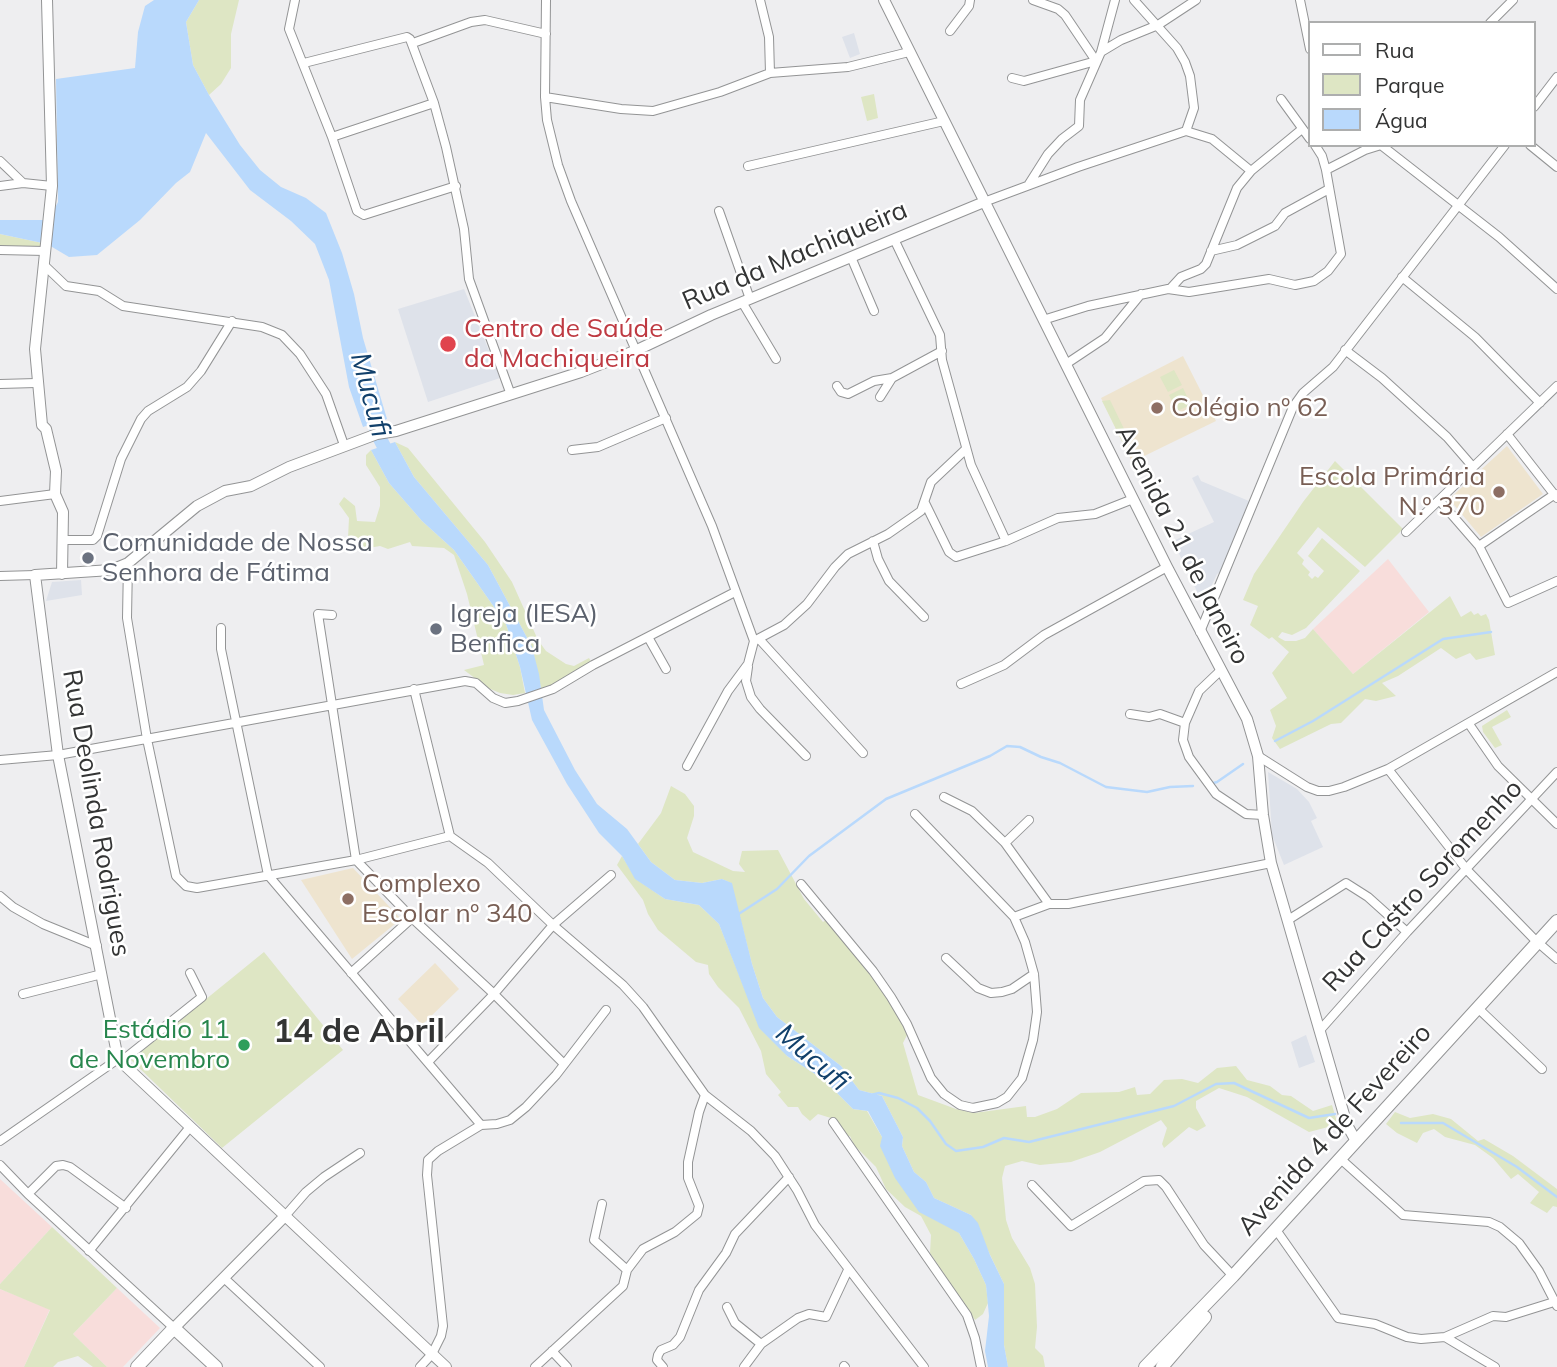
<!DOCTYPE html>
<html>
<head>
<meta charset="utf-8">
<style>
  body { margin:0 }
  #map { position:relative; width:1557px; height:1367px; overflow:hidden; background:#eeeef0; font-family:Mulish,sans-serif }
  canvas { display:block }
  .legend { position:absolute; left:1308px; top:21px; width:228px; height:126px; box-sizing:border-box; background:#fff; border:2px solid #adaeae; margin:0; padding:9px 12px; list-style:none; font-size:21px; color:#333434 }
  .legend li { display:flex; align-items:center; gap:14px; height:35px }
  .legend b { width:35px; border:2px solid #adaeae }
</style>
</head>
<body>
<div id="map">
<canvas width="1557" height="1367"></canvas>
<ul class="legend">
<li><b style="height:9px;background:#fff"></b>Rua</li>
<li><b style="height:19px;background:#dee6c4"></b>Parque</li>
<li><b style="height:19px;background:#b9d9fc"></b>Água</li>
</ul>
</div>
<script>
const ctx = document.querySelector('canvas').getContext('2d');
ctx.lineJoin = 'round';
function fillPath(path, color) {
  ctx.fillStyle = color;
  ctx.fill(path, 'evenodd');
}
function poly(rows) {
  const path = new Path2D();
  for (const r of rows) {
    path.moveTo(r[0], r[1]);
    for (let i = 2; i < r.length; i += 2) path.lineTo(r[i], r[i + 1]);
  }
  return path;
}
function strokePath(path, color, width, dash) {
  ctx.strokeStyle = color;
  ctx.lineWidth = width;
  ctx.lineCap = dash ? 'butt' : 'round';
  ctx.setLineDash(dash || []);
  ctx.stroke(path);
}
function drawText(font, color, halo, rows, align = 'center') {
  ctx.font = font + ' Mulish,sans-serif';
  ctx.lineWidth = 5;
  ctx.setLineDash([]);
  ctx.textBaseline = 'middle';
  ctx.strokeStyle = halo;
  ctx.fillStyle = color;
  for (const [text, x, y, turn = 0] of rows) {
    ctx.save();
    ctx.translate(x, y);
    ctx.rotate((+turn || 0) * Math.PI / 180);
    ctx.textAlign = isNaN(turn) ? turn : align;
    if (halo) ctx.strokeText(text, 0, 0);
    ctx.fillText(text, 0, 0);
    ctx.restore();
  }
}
fillPath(poly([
  [854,33,860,54,850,58,842,37],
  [464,289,500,378,428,402,398,309],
  [1198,475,1201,481,1249,501,1221,572,1217,574,1203,604,1173,541,1214,522,1192,478],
  [81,580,82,595,46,601,52,582],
  [1268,772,1297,789,1309,802,1317,818,1311,821,1323,847,1284,865,1272,835],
  [1306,1035,1315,1062,1299,1068,1291,1042]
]), '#dee2ea');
fillPath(poly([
  [1388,559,1429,612,1353,674,1313,629],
  [0,1179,52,1227,0,1284],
  [117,1288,160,1328,123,1367,107,1367,73,1334],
  [0,1289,50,1309,24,1367,0,1367]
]), '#f8dddb');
fillPath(poly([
  [1183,356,1216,421,1132,462,1101,398],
  [1507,446,1543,494,1481,537,1449,499],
  [353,868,401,919,352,959,301,880],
  [435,963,459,989,422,1025,398,999]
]), '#eee4cf');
fillPath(poly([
  [199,0,239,0,231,34,231,68,221,84,209,95,193,65,186,22],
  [874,94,878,118,867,121,861,97],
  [0,234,47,244,45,251,0,250],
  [1174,370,1182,385,1168,392,1160,377],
  [1183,388,1191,405,1177,411,1169,395],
  [1110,400,1128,437,1123,443,1102,401],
  [395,442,408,448,485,542,512,582,538,640,546,651,566,664,574,666,589,658,593,665,542,693,532,647,488,565,414,477],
  [371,450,389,483,422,521,454,550,506,624,520,667,525,693,513,695,500,693,488,688,464,670,484,665,467,594,454,555,444,548,412,546,410,542,388,549,380,546,351,551,348,538,349,518,339,504,344,497,355,506,357,521,375,522,380,506,380,487,366,465,366,455],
  [1335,461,1403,529,1365,567,1318,527,1297,553,1304,560,1302,564,1310,572,1308,575,1312,579,1315,576,1318,578,1324,571,1308,556,1322,538,1360,571,1306,628,1292,635,1282,632,1278,637,1285,641,1296,641,1305,638,1313,629,1353,674,1450,596,1461,617,1471,611,1474,615,1478,613,1481,616,1486,614,1489,620,1495,655,1476,660,1470,653,1456,659,1441,648,1398,676,1382,683,1396,696,1376,701,1365,699,1341,723,1331,724,1280,749,1272,738,1276,726,1270,710,1287,698,1272,673,1289,652,1272,637,1269,639,1250,625,1258,606,1243,600,1254,574,1303,502],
  [1507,710,1511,717,1492,727,1502,745,1495,748,1483,732,1482,726],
  [671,786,685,794,694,806,694,816,687,838,693,852,733,871,745,872,739,864,742,851,778,850,804,899,823,922,827,919,873,971,908,1033,903,1043,918,1095,956,1109,974,1113,1026,1106,1027,1117,1035,1117,1057,1109,1081,1093,1119,1092,1135,1087,1137,1095,1150,1094,1164,1080,1182,1079,1198,1083,1217,1068,1236,1066,1247,1080,1270,1086,1282,1095,1291,1096,1313,1111,1332,1105,1337,1122,1332,1126,1309,1132,1247,1097,1219,1088,1196,1101,1196,1108,1206,1126,1197,1131,1189,1127,1164,1148,1162,1144,1167,1128,1161,1120,1100,1152,1071,1162,1040,1165,1022,1161,1005,1166,1002,1178,1006,1220,1012,1238,1030,1268,1035,1284,1037,1327,1035,1348,1043,1356,1045,1367,1008,1367,1004,1345,1004,1284,971,1215,934,1198,926,1182,914,1172,902,1146,903,1137,882,1096,859,1090,841,1066,777,1017,763,998,752,964,731,883,722,879,702,883,675,880,651,862,638,844,661,813],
  [622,856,636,879,665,899,699,905,719,924,747,995,787,1056,823,1079,853,1109,867,1111,882,1137,959,1233,974,1259,986,1285,988,1303,983,1314,975,1320,930,1253,931,1235,921,1216,905,1207,886,1189,876,1167,854,1145,850,1136,846,1137,834,1119,818,1114,810,1121,802,1114,798,1107,788,1107,778,1095,781,1092,766,1074,761,1051,739,1008,718,987,709,974,708,965,696,962,658,930,648,914,643,900,617,865],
  [264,952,343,1050,222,1148,131,1060],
  [1395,1112,1410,1118,1433,1114,1451,1119,1478,1141,1484,1139,1513,1156,1557,1189,1557,1207,1553,1206,1547,1213,1530,1203,1539,1192,1518,1174,1511,1179,1493,1158,1475,1145,1445,1137,1434,1129,1423,1133,1417,1143,1397,1133,1386,1124],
  [52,1227,117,1288,73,1334,107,1367,93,1367,78,1356,58,1362,53,1367,24,1367,50,1310,0,1289,0,1284]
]), '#dee6c4');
fillPath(poly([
  [154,0,199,0,186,22,193,65,209,95,240,145,260,170,281,187,306,198,326,213,342,253,354,294,363,338,387,419,363,427,349,387,329,280,315,244,291,221,250,190,206,133,190,172,176,183,140,220,97,255,69,257,47,244,0,234,0,220,49,220,58,202,56,79,135,68,138,32,145,6],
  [395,442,414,477,488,565,532,647,539,674,544,710,575,770,597,804,627,829,651,862,675,880,702,883,722,879,732,883,752,964,763,998,777,1017,841,1066,859,1090,882,1096,903,1137,902,1146,914,1172,926,1182,934,1198,971,1215,978,1223,990,1255,1004,1284,1004,1345,1008,1367,988,1367,985,1351,989,1316,986,1285,974,1259,959,1233,919,1212,895,1178,880,1146,882,1137,868,1111,853,1109,823,1079,787,1056,759,1028,719,924,699,905,665,899,635,879,622,856,599,833,567,784,532,720,520,667,506,624,454,550,422,521,389,483,371,450]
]), '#b9d9fc');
strokePath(poly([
  [1275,741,1313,721,1443,639,1491,632],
  [1210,784,1217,782,1243,764],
  [737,915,777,889,809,856,886,799,990,756,1007,746,1020,747,1041,757,1060,763,1106,787,1147,792,1170,787,1193,786],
  [871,1095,879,1093,898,1098,917,1108,930,1121,946,1144,956,1151,983,1147,1004,1138,1029,1142,1174,1106,1216,1084,1234,1083,1309,1118,1335,1114],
  [1401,1123,1443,1123,1517,1167,1557,1197]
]), '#b9d9fc', 2.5);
strokePath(poly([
  [370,406,377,433,392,462]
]), '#b9d9fc', 14);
const street = poly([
  [295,0,289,29,332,137,357,211,364,215,456,186],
  [546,0,545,97,547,120,558,165,571,201,712,526,754,641,748,664,728,691,687,766],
  [760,0,769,37,770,73],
  [1134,0,1177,48,1185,62,1190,76,1194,108,1186,131],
  [1300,0,1310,49],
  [1490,23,1513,0],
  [950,31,969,6,970,0],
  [413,43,471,22,485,20,546,34],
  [1101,52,1115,0],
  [304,63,407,37,410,39,434,103,446,147,464,229,469,279,511,395],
  [1012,78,1024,81,1096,61,1065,15,1058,9,1033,0],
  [545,97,621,109,653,111,720,92,770,73,848,67,909,52],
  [1281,99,1310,139],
  [1534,107,1557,77],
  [332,137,434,103],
  [1381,145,1499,237,1557,289],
  [1530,145,1557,167],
  [0,161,23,183],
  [748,166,944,121],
  [1326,170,1365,150,1381,145],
  [1029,184,1048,154,1062,139,1079,126,1080,100,1101,52,1121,40,1158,25,1196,0],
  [0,186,23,183,52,186],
  [984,202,1078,167,1186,131,1212,139,1251,171],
  [719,211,750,299],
  [894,239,940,335,942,360,971,465,1006,541],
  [0,250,45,251],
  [1211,251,1237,245,1275,226,1285,213,1329,189],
  [851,257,874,311],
  [44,265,66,286,99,291,123,306,262,327,282,335,300,354,326,394,344,445],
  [1402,277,1475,337,1540,403],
  [1170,289,1181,277,1201,269,1206,264,1237,188,1251,171,1302,129],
  [742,302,776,359],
  [1043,320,1088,306,1168,289,1189,292,1269,279,1295,285,1314,281,1328,271,1341,254,1326,170,1322,156,1315,145],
  [1345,350,1382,378,1447,437,1473,467],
  [1066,364,1105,338,1141,294],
  [0,384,36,383],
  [837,386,841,392,848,394,874,381,892,378],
  [880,397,892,378,942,351],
  [1507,434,1557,498],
  [572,450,598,447,666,418],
  [1439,500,1479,546,1508,603,1557,581],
  [0,501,55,494],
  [925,503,949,552,956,557,1006,541,1058,518,1095,514,1133,499],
  [1406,532,1557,386],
  [63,540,93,540,97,536,121,459,141,419,148,411,187,387,201,371,232,321],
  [873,541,878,559,889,581,924,617],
  [1479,546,1555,494],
  [128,563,127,618,147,739,176,876,186,886,197,888,356,860,450,836,414,689],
  [0,576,35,575],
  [332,615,318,614,356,860,412,918,494,994,564,1064],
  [221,628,221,649,268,875,481,1125],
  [1200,632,1293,407,1303,393,1333,367,1505,145],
  [648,637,666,669],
  [760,640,863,753],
  [754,641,784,625,807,604,835,567,848,554,888,534,921,511,931,482,966,449],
  [748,667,746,681,751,697,760,709,806,756],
  [1220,671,1199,691,1185,723,1183,740,1189,757,1216,794,1246,814,1263,815],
  [961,684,1004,665,1044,635,1167,567],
  [1130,714,1149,717,1160,714,1185,723],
  [1469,724,1498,766,1557,824],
  [1258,756,1307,787,1318,791,1329,791,1344,787,1388,769,1557,672],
  [0,760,58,755,465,681,476,683,493,698,505,703,518,701,553,689,593,665,735,592],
  [1388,769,1467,870,1537,942],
  [944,797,972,811,1005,843,1049,904],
  [450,836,488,863,553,925,623,985,643,1007,705,1095,751,1131,775,1156,797,1190,815,1225,924,1367],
  [1005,843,1029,820],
  [801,884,873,971,891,997,907,1024,931,1078,944,1094,960,1105,973,1108,997,1103,1007,1097,1022,1078,1033,1040,1037,1012,1034,974,1025,942,1014,917,915,814],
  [0,896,13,907,43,924,97,946],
  [1014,917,1049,904,1068,904,1271,863],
  [1288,920,1346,883,1368,897,1407,932],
  [1542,946,1557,959],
  [946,958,978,988,991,993,1002,992,1012,989,1034,974],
  [351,973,412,918],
  [23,994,102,974],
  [1482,1012,1542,1069],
  [1321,1029,1407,932,1557,772],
  [428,1062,494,994,553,925,611,875],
  [833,1122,967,1315,975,1338,981,1367],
  [0,1141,118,1059,128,1056,202,997,190,973],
  [1344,1162,1403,1215,1489,1222,1500,1227,1519,1243,1539,1271,1557,1306],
  [0,1165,28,1194,174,1328],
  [1032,1185,1071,1226,1144,1181,1159,1180,1166,1187,1204,1245,1233,1276],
  [28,1194,56,1166,63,1165,70,1167,126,1208],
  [602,1204,594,1240,627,1270],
  [285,1216,306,1192,324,1177,360,1153],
  [1279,1234,1338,1318,1375,1324,1407,1337,1421,1339,1445,1337,1495,1367],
  [89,1251,190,1127],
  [224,1278,320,1367],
  [727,1307,735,1323,761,1344],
  [1445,1337,1493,1316,1506,1317,1554,1302],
  [552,1351,567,1367],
  [844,1366,845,1367],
  [420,1367,432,1354,441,1336,443,1326,427,1175,428,1160,438,1151,481,1125,497,1124,510,1120,526,1107,556,1075,606,1010],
  [535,1367,623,1286,627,1270,643,1249,675,1232,697,1214,699,1206,688,1178,688,1162,699,1112,705,1095],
  [663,1367,657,1360,658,1355,661,1350,673,1345,680,1337,699,1290,726,1253,735,1234,789,1177],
  [744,1367,761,1344,798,1318,809,1314,826,1317,848,1270]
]);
const secondary = poly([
  [47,0,52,186,35,349,42,425,46,429,56,471,55,494,63,512,62,574],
  [884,0,1167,567,1247,719,1258,756,1263,815,1271,863,1347,1125,1356,1141],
  [174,1328,285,1216],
  [446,1367,118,1059,58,755,35,575,111,570,128,563,197,506,225,491,251,486,289,467,377,434,396,431,581,372,637,350,711,315,984,202]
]);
const primary = poly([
  [137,1367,174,1328,216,1367],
  [1145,1367,1233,1276,1557,921],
  [1162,1367,1205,1317]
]);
strokePath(street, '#939495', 10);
strokePath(secondary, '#939495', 12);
strokePath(primary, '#939495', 14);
strokePath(street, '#fff', 8);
strokePath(secondary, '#fff', 10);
strokePath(primary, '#fff', 12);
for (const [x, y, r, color] of [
  [448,344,9,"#e0444e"],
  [1157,408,7,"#8d6e63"],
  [1499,492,7,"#8d6e63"],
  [88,558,7,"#6b7280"],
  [436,629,7,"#6b7280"],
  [348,899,7,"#8d6e63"],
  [244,1045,7,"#2e9e5b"]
]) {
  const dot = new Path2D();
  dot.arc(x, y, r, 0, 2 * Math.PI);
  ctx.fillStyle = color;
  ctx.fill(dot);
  strokePath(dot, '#fff', 2.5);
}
drawText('26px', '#333434', '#fff', [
  ["Rua da Machiqueira",795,256,-23],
  ["Avenida 21 de Janeiro",1182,545,63],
  ["Rua Deolinda Rodrigues",96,813,80],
  ["Rua Castro Soromenho",1423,886,-47],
  ["Avenida 4 de Fevereiro",1335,1130,-48]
]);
drawText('26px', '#be3a42', '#fff', [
  ["Centro de Saúde",464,329],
  ["da Machiqueira",464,359]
], 'left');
drawText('26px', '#785e54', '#fff', [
  ["Colégio nº 62",1171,408],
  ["Escola Primária",1485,477,"right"],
  ["N.º 370",1485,507,"right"],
  ["Complexo",362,884],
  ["Escolar nº 340",362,914]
], 'left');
drawText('26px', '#5b616d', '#fff', [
  ["Comunidade de Nossa",102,543],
  ["Senhora de Fátima",102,573],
  ["Igreja (IESA)",450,614],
  ["Benfica",450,644]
], 'left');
drawText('26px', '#27864d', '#fff', [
  ["Estádio 11",230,1030],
  ["de Novembro",230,1060]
], 'right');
drawText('italic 28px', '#11406b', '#fff', [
  ["Mucufi",370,395,75],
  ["Mucufi",812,1058,41]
]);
drawText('bold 33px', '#333434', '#fff', [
  ["14 de Abril",359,1032]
]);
</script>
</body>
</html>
